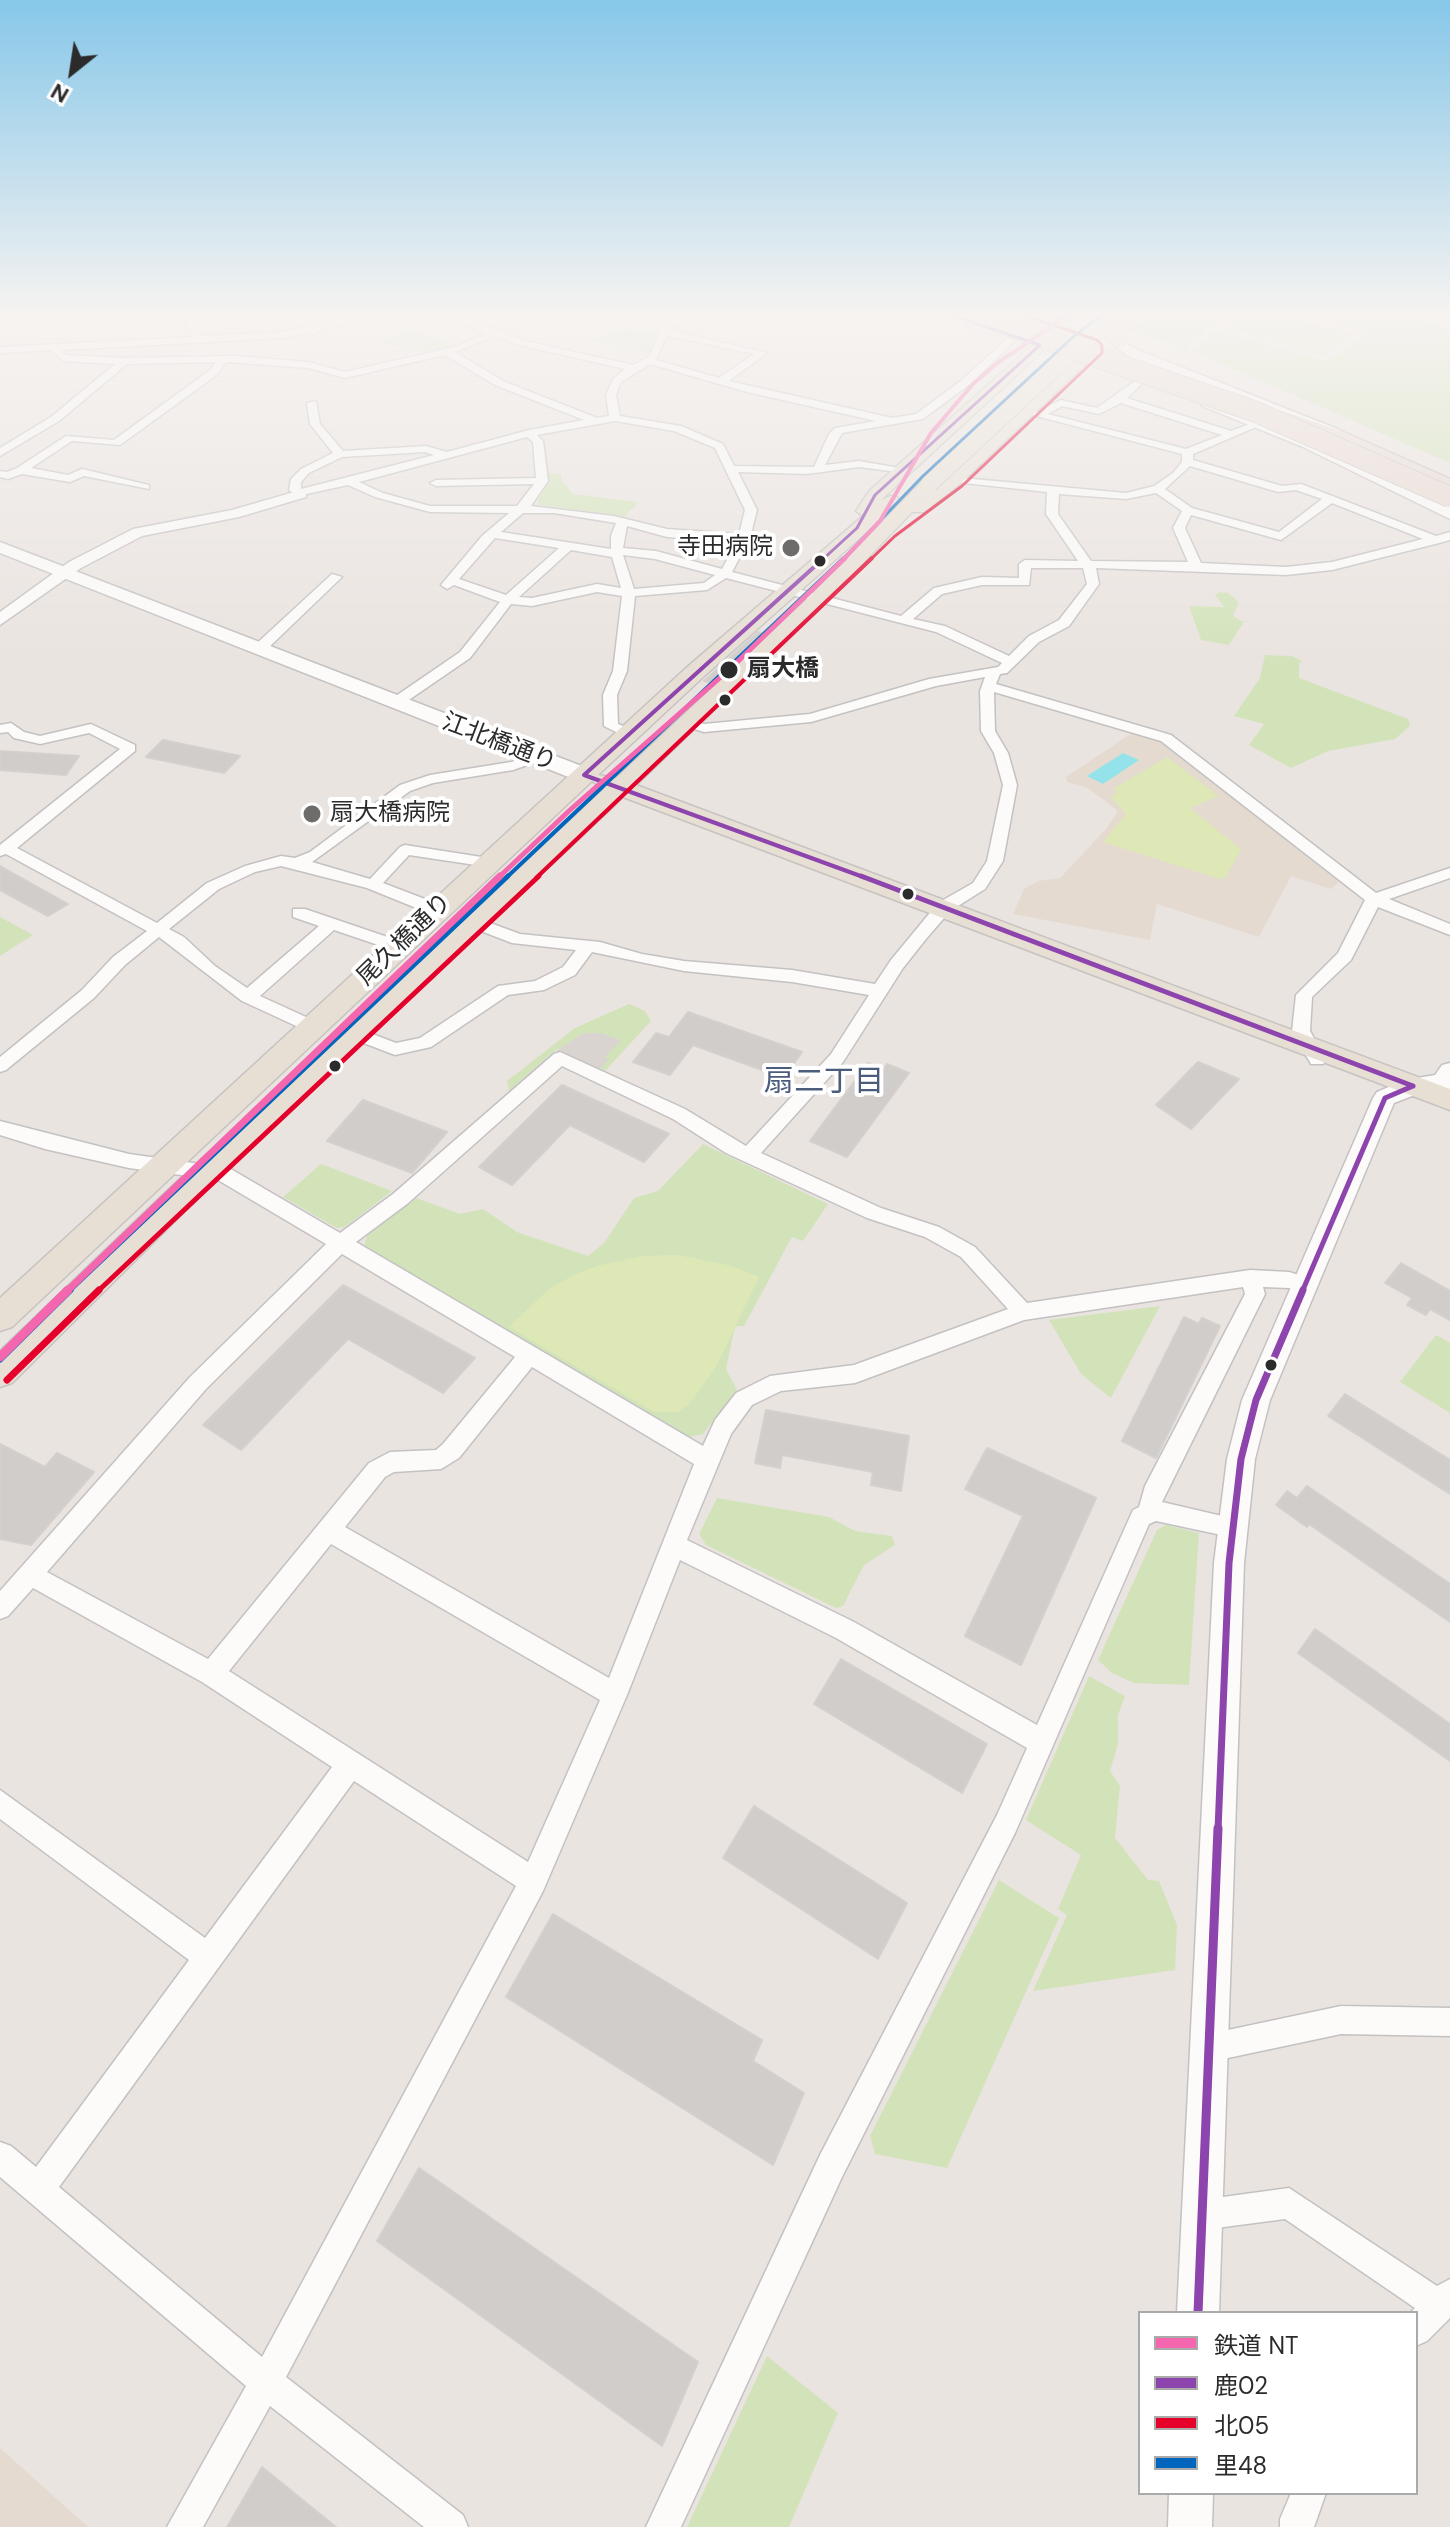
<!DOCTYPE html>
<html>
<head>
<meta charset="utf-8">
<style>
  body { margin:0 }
  #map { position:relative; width:1450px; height:2527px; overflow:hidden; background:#eae4e0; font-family:"DM Sans","Noto Sans JP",sans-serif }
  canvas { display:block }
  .legend { position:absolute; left:1138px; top:2311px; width:280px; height:184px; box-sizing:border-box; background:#fff; border:2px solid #aaa; margin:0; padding:10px 14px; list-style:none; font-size:24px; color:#2b2b2b }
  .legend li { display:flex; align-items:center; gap:16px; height:40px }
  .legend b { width:40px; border:2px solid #aaa }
  .north { position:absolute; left:32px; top:32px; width:80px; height:80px; -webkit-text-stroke:6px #fff; paint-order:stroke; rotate:210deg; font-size:22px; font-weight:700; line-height:32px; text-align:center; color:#2b2b2b }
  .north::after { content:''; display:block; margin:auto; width:28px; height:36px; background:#2b2b2b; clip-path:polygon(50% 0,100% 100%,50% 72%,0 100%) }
</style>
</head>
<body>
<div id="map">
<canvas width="1450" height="2527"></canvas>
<ul class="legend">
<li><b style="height:10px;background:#f466ad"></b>鉄道 NT</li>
<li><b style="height:10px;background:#8e44ad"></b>鹿02</li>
<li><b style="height:10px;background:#e4002b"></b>北05</li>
<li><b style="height:10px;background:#0065bd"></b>里48</li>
</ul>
<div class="north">N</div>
</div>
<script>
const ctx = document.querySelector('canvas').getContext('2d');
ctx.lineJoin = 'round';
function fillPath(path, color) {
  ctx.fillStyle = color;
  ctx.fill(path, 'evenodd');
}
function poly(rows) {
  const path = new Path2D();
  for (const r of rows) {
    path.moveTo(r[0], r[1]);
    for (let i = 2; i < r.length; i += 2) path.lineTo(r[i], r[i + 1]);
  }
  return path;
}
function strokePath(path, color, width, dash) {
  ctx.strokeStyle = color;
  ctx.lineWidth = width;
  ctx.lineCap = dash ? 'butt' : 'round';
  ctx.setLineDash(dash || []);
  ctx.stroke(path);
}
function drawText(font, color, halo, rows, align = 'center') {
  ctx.font = font + ' "DM Sans","Noto Sans JP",sans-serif';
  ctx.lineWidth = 8;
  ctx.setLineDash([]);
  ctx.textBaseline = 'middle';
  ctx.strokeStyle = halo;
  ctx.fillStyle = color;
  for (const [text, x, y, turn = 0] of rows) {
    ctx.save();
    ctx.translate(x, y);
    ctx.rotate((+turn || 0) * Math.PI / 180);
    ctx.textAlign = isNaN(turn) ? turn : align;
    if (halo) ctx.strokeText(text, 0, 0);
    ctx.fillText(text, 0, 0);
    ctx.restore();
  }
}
fillPath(poly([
  [1132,733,1159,740,1339,882,1331,889,1291,876,1259,937,1157,904,1150,940,1013,914,1024,889,1038,881,1060,878,1105,830,1118,811,1088,788,1067,782,1066,777],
  [0,2448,88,2527,0,2527]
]), '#e4dacf');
fillPath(poly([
  [1151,313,1225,313,1185,349,1127,330],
  [1288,313,1411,313,1450,331,1450,463,1195,352,1215,330,1327,361,1369,332],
  [631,329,656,335,649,354,592,340],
  [413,331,453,346,423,352,380,342],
  [546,473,561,474,563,484,567,485,572,494,639,502,625,516,540,505,537,502,549,481],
  [1220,592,1228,593,1239,602,1233,616,1244,622,1229,645,1201,640,1189,606,1224,607,1215,595],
  [1265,655,1292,656,1302,661,1299,664,1299,678,1408,719,1410,726,1395,739,1328,751,1291,768,1249,745,1264,724,1234,716,1260,678],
  [0,917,33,935,0,956],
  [629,1004,645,1011,651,1021,605,1071,557,1049,509,1091,507,1081,575,1028],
  [703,1144,828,1204,803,1241,792,1237,744,1326,737,1326,734,1331,726,1369,737,1390,703,1434,689,1437,364,1246,367,1236,416,1198,460,1214,483,1209,517,1232,588,1256,604,1243,634,1198,658,1191],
  [321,1164,392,1191,345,1227,337,1228,283,1197],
  [1160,1306,1111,1398,1081,1374,1049,1320],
  [1436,1335,1450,1343,1450,1413,1400,1382],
  [717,1498,829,1517,855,1531,892,1536,895,1545,864,1565,843,1606,836,1608,706,1545,699,1534],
  [1166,1525,1199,1533,1189,1685,1134,1683,1112,1673,1098,1660,1157,1530],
  [1089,1676,1125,1696,1118,1715,1118,1744,1110,1771,1120,1786,1115,1838,1148,1880,1159,1881,1177,1925,1175,1970,1033,1991,1067,1915,1058,1909,1081,1855,1026,1820],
  [999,1880,1059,1918,947,2168,875,2154,870,2136],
  [767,2356,838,2413,789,2527,687,2527]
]), '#d2e3ba');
fillPath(poly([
  [1240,313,1271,313,1354,332,1323,357,1224,328],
  [1167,757,1219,796,1190,808,1241,849,1226,877,1220,879,1103,842,1126,814,1111,797,1118,792,1113,789],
  [677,1255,732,1266,759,1277,716,1367,690,1403,678,1412,654,1412,509,1327,550,1288,576,1274,597,1266,642,1256]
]), '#dee8b7');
fillPath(poly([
  [584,1033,601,1033,621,1040,605,1057,609,1059,598,1071,556,1051]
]), '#dad4d0');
fillPath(poly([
  [1123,753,1139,760,1103,784,1087,776]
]), '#95e3ea');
const building = poly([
  [758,632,765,634,712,683,704,681,758,632],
  [163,740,240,756,224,773,146,757,163,740],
  [0,751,79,756,66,775,0,770,0,751],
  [0,866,68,904,48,916,0,890,0,866],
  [688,1012,802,1052,784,1078,693,1045,670,1075,633,1062,656,1033,669,1037,688,1012],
  [1198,1062,1239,1079,1191,1129,1156,1105,1198,1062],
  [868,1063,884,1069,887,1064,909,1073,847,1157,810,1141,868,1063],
  [562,1085,669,1134,644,1162,570,1125,512,1185,479,1167,562,1085],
  [363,1100,447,1132,412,1173,327,1141,363,1100],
  [1401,1263,1450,1291,1450,1320,1430,1309,1426,1315,1407,1305,1412,1298,1385,1283,1401,1263],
  [343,1285,475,1358,443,1393,348,1339,241,1450,203,1425,343,1285],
  [1184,1317,1199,1324,1202,1318,1220,1326,1156,1458,1122,1441,1184,1317],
  [1345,1394,1450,1460,1450,1494,1328,1416,1345,1394],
  [766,1410,909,1436,901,1491,871,1485,873,1472,782,1455,780,1468,755,1463,766,1410],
  [0,1444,45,1467,57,1453,94,1472,31,1545,0,1539,0,1444],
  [987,1448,1096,1498,1021,1665,965,1636,1023,1516,965,1489,987,1448],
  [1307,1486,1450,1584,1450,1622,1309,1524,1307,1527,1276,1505,1287,1491,1297,1498,1307,1486],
  [1315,1629,1450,1724,1450,1761,1298,1653,1315,1629],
  [841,1659,987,1744,962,1793,814,1704,841,1659],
  [754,1806,907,1903,878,1959,723,1858,754,1806],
  [553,1914,762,2040,753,2061,804,2093,773,2165,506,1997,553,1914],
  [419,2168,698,2362,662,2446,377,2241,419,2168],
  [262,2467,336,2527,227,2527,262,2467]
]);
fillPath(building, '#d0cdca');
strokePath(building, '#d4d0cd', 2);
const minor = poly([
  [182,313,191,313,202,336,282,332,367,313,385,313,326,328,313,335,308,332,282,338,62,350,66,355,124,358,235,356,308,362,345,372,458,346,486,333,438,313,451,313,525,341,633,365,650,356,662,326,686,313,698,313,669,330,767,353,729,381,892,418,916,414,962,380,1011,335,1017,335,1017,339,970,384,923,419,842,433,825,465,859,461,905,469,905,473,859,467,807,474,738,472,757,510,750,538,732,572,901,616,934,588,982,577,1019,578,1019,564,1025,560,1078,561,1046,514,1047,492,955,482,951,481,951,477,1126,493,1154,486,1173,473,1182,462,1182,454,1021,412,1026,409,1037,412,1061,400,1097,408,1142,376,1147,379,1127,398,1231,431,1258,421,1263,424,1193,454,1193,460,1282,486,1301,484,1436,536,1450,532,1450,540,1439,543,1332,570,1286,575,1096,568,1099,584,1069,626,1039,642,1007,673,1000,674,996,684,1171,735,1376,893,1450,868,1450,878,1389,899,1450,924,1450,935,1378,907,1351,960,1312,997,1310,1031,1326,1060,1323,1064,1311,1064,1292,1031,1296,995,1338,953,1365,900,1161,741,994,692,995,731,1008,753,1017,785,1003,861,985,889,950,911,926,939,903,968,843,1062,761,1153,881,1208,939,1227,975,1247,1027,1303,1250,1270,1289,1272,1312,1279,1315,1285,1312,1291,1305,1293,1289,1288,1263,1287,1265,1294,1162,1502,1239,1520,1242,1527,1239,1534,1231,1537,1156,1521,1149,1524,1015,1833,842,2177,681,2527,646,2527,820,2155,997,1815,1027,1748,836,1638,680,1560,627,1695,543,1891,286,2377,463,2515,468,2527,424,2527,270,2406,203,2527,167,2527,246,2386,0,2177,0,2142,11,2146,36,2167,189,1960,0,1819,0,1790,205,1938,332,1767,202,1682,33,1588,8,1616,0,1619,0,1591,190,1377,326,1244,218,1180,129,1168,45,1149,0,1135,0,1121,129,1154,229,1168,340,1233,393,1194,554,1054,560,1052,685,1109,746,1146,831,1054,869,995,792,982,684,971,592,952,575,975,544,990,508,995,431,1047,395,1055,348,1037,345,1033,354,1027,396,1043,420,1038,498,986,535,981,563,967,576,950,512,943,468,926,468,918,474,917,520,934,600,942,642,954,684,961,792,970,875,984,891,960,938,903,973,883,987,861,1003,785,994,753,981,731,980,691,985,677,936,686,811,722,704,732,678,724,685,720,704,724,810,714,929,679,998,667,1002,663,936,632,726,578,707,590,635,596,627,671,617,695,618,724,634,730,634,736,624,736,604,726,603,695,613,671,622,596,597,592,532,606,511,604,470,658,400,706,390,706,390,700,460,652,500,602,454,585,447,589,441,585,482,536,509,513,430,512,375,497,348,485,297,496,289,490,291,479,301,469,333,453,310,424,307,403,316,401,320,424,343,451,426,446,447,452,529,430,584,420,495,385,445,355,345,378,308,368,226,362,218,374,120,445,72,441,31,468,68,475,82,469,149,485,149,489,84,476,70,482,22,474,8,479,0,477,0,471,7,472,17,468,66,436,114,440,210,370,216,362,127,364,59,421,0,456,0,448,51,417,115,364,63,361,52,350,0,353,0,347,193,337,182,313],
  [494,336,519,345,625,369,613,379,606,395,609,416,597,418,503,381,455,352,494,336],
  [667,336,754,354,719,378,656,360,667,336],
  [650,364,747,392,876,421,835,428,829,434,814,467,734,466,723,444,681,426,620,416,616,395,621,382,650,364],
  [1121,403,1222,435,1186,449,1048,414,1062,406,1099,414,1121,403],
  [615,421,674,431,715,448,745,510,739,534,667,529,614,516,531,506,548,481,543,441,537,435,615,421],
  [527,437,533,442,536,478,436,480,430,483,436,486,534,484,517,506,430,506,383,493,359,482,527,437],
  [425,452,434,455,301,489,301,482,309,473,342,457,425,452],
  [1190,466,1278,492,1296,490,1322,499,1279,532,1192,508,1165,489,1190,466],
  [1156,493,1182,511,1173,528,1188,562,1091,561,1058,514,1059,494,1126,499,1156,493],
  [1332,503,1423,539,1332,562,1286,567,1201,563,1185,528,1191,515,1281,540,1332,503],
  [523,513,554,513,616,523,611,536,611,549,501,532,523,513],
  [627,526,667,537,737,541,722,569,656,551,623,548,627,526],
  [495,538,559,548,506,595,459,579,495,538],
  [571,550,612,557,621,588,597,584,532,598,519,597,571,550],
  [623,555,655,559,715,575,704,583,634,589,623,555],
  [1031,568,1083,568,1087,584,1059,620,1029,636,1009,656,945,626,913,619,942,594,982,585,1029,585,1031,568],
  [562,1066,673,1119,726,1153,867,1218,925,1237,961,1257,1008,1309,854,1365,770,1376,736,1393,715,1420,703,1446,356,1242,407,1204,562,1066],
  [342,1254,515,1357,443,1444,436,1450,390,1452,369,1463,208,1659,47,1572,206,1389,342,1254],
  [1243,1287,1245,1294,1145,1486,1139,1507,1133,1510,1037,1725,854,1622,687,1540,731,1434,752,1405,781,1391,855,1383,1024,1320,1243,1287],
  [532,1367,694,1464,609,1678,345,1527,385,1477,394,1472,441,1469,459,1458,532,1367],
  [331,1544,600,1700,528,1862,229,1671,331,1544],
  [354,1781,516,1886,262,2357,59,2187,354,1781],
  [332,574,342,577,265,651,255,651,255,645,332,574],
  [11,723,24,732,40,736,91,724,135,745,135,751,17,848,157,923,207,883,245,866,281,856,295,858,310,852,400,785,430,775,511,762,540,754,547,758,513,770,433,783,410,791,312,862,370,879,400,847,405,845,494,859,494,865,489,867,409,855,383,883,443,906,443,914,431,914,367,888,281,866,255,872,219,889,169,929,184,937,215,966,247,988,319,926,293,917,293,909,305,909,405,943,407,947,405,951,399,952,334,930,260,996,319,1023,322,1027,319,1031,307,1031,242,1001,159,937,125,965,94,998,6,1070,0,1072,0,1057,82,990,113,957,147,931,6,854,0,856,0,845,120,749,89,733,40,744,14,738,8,732,0,733,0,725,11,723],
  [1341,2006,1450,2008,1450,2036,1341,2034,1209,2062,1199,2058,1195,2048,1199,2038,1209,2034,1341,2006],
  [1289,2188,1437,2286,1450,2279,1450,2318,1427,2341,1416,2346,1416,2313,1410,2313,1415,2308,1285,2219,1201,2230,1190,2226,1186,2215,1190,2204,1201,2200,1289,2188],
  [1291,2493,1326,2493,1314,2527,1280,2527,1280,2519,1291,2493]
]);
const tertiary = poly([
  [301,490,306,491,306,497,239,517,142,536,81,568,0,625,0,612,69,562,133,529,232,510,301,490],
  [1450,1063,1450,1089,1417,1094,1394,1103,1270,1400,1255,1459,1244,1563,1219,2313,1177,2313,1214,1563,1227,1459,1242,1400,1373,1098,1377,1092,1405,1080,1435,1075,1442,1065,1450,1063],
  [1169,2493,1213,2493,1212,2527,1168,2527,1169,2493]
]);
const secondary = poly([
  [937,313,959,313,1006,332,1004,335,994,335,937,313],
  [1120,340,1138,350,1340,430,1332,435,1326,433,1128,356,1113,344,1120,340],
  [1207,398,1315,441,1450,507,1450,519,1303,447,1202,406,1202,400,1207,398],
  [0,542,592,770,595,775,592,780,576,780,0,553,0,542]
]);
const primary = poly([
  [1013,313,1055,317,1095,313,1055,325,1011,320,1009,317,1013,313],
  [1125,313,1141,313,1124,330,1124,339,1128,344,1120,349,1115,347,1108,339,1109,329,1125,313],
  [1052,330,1057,332,1057,338,881,500,891,496,897,497,900,501,897,505,701,679,598,775,616,778,810,596,924,479,930,478,939,483,1088,346,1098,346,1098,352,961,483,924,512,912,512,824,604,636,785,1450,1089,1450,1110,623,797,190,1206,12,1383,0,1387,0,1351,168,1190,604,789,592,781,12,1327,0,1331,0,1298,685,669,863,516,856,511,869,491,1047,332,1052,330]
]);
const motorway = poly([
  [1282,411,1344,432,1450,479,1450,493,1330,440,1275,421,1272,417,1275,413,1282,411]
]);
strokePath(minor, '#c3c1c2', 3);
strokePath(tertiary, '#c3c1c2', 3);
strokePath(secondary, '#c3c1c2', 3);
strokePath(primary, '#c5c3c1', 3);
strokePath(motorway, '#c5c3c1', 3);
fillPath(minor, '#fcfbfa');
fillPath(tertiary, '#fcfbfa');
fillPath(secondary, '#fcfbfa');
fillPath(primary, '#e7dfd4');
fillPath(motorway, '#e9dad4');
const primaryBridge = poly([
  [930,483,1081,343,1121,313]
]);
const motorwayBridge = poly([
  [969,313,1256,412,1450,497]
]);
strokePath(primaryBridge, '#c5c3c1', 19, []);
strokePath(motorwayBridge, '#c5c3c1', 22, []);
strokePath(primaryBridge, '#e7dfd4', 17);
strokePath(motorwayBridge, '#e9dad4', 20);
strokePath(poly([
  [822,560,857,528,875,495,1040,345,945,313]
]), '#8e44ad', 3);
strokePath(poly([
  [824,558,584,775,866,878]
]), '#8e44ad', 4);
strokePath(poly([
  [861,876,1413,1086],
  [1302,1292,1385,1098,1413,1086]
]), '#8e44ad', 5);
strokePath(poly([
  [1218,1830,1229,1563,1241,1459,1256,1400,1303,1290]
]), '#8e44ad', 7);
strokePath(poly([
  [1198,2313,1218,1828]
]), '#8e44ad', 9);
strokePath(poly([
  [870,560,895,536,962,486,1102,353,1102,345,1097,340,1018,313]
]), '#e4002b', 3);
strokePath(poly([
  [536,878,872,558]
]), '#e4002b', 4);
strokePath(poly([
  [97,1292,539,876]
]), '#e4002b', 5);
strokePath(poly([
  [7,1380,99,1290]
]), '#e4002b', 7);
strokePath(poly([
  [842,560,923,476,1074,336,1104,313]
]), '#0065bd', 3);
strokePath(poly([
  [506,878,844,558]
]), '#0065bd', 4);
strokePath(poly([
  [68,1292,508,876]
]), '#0065bd', 5);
strokePath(poly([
  [0,1359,70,1290]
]), '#0065bd', 7);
strokePath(poly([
  [843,560,880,521,931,433,973,384,996,364,1071,313]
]), '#f466ad', 4);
strokePath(poly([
  [498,878,570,810,731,668,845,558]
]), '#f466ad', 5);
strokePath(poly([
  [66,1292,500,876]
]), '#f466ad', 7);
strokePath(poly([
  [0,1357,68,1290]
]), '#f466ad', 9);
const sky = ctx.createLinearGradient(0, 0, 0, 667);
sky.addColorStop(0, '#87c7e9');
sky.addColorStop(0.47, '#f6f3f1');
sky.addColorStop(1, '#f6f3f100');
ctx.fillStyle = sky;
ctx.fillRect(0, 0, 1450, 667);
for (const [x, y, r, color] of [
  [791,548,10,"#6e6c6a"],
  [820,561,7,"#2b2b2b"],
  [729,670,10,"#2b2b2b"],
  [725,700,7,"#2b2b2b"],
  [312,814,10,"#6e6c6a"],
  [908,894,7,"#2b2b2b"],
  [335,1066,7,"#2b2b2b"],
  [1271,1365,7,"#2b2b2b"]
]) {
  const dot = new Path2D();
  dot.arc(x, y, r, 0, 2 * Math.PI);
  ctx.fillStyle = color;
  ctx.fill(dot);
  strokePath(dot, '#fff', 3);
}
drawText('24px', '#2b2b2b', '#fff', [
  ["寺田病院",773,548],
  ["扇大橋病院",330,814,"left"]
], 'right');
drawText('bold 24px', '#2b2b2b', '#fff', [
  ["扇大橋",747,670]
], 'left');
drawText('24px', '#2b2b2b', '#fff', [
  ["江北橋通り",499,743,21],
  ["尾久橋通り",405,940,-44]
]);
drawText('30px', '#4b5c7c', '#fff', [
  ["扇二丁目",824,1083]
]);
</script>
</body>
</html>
